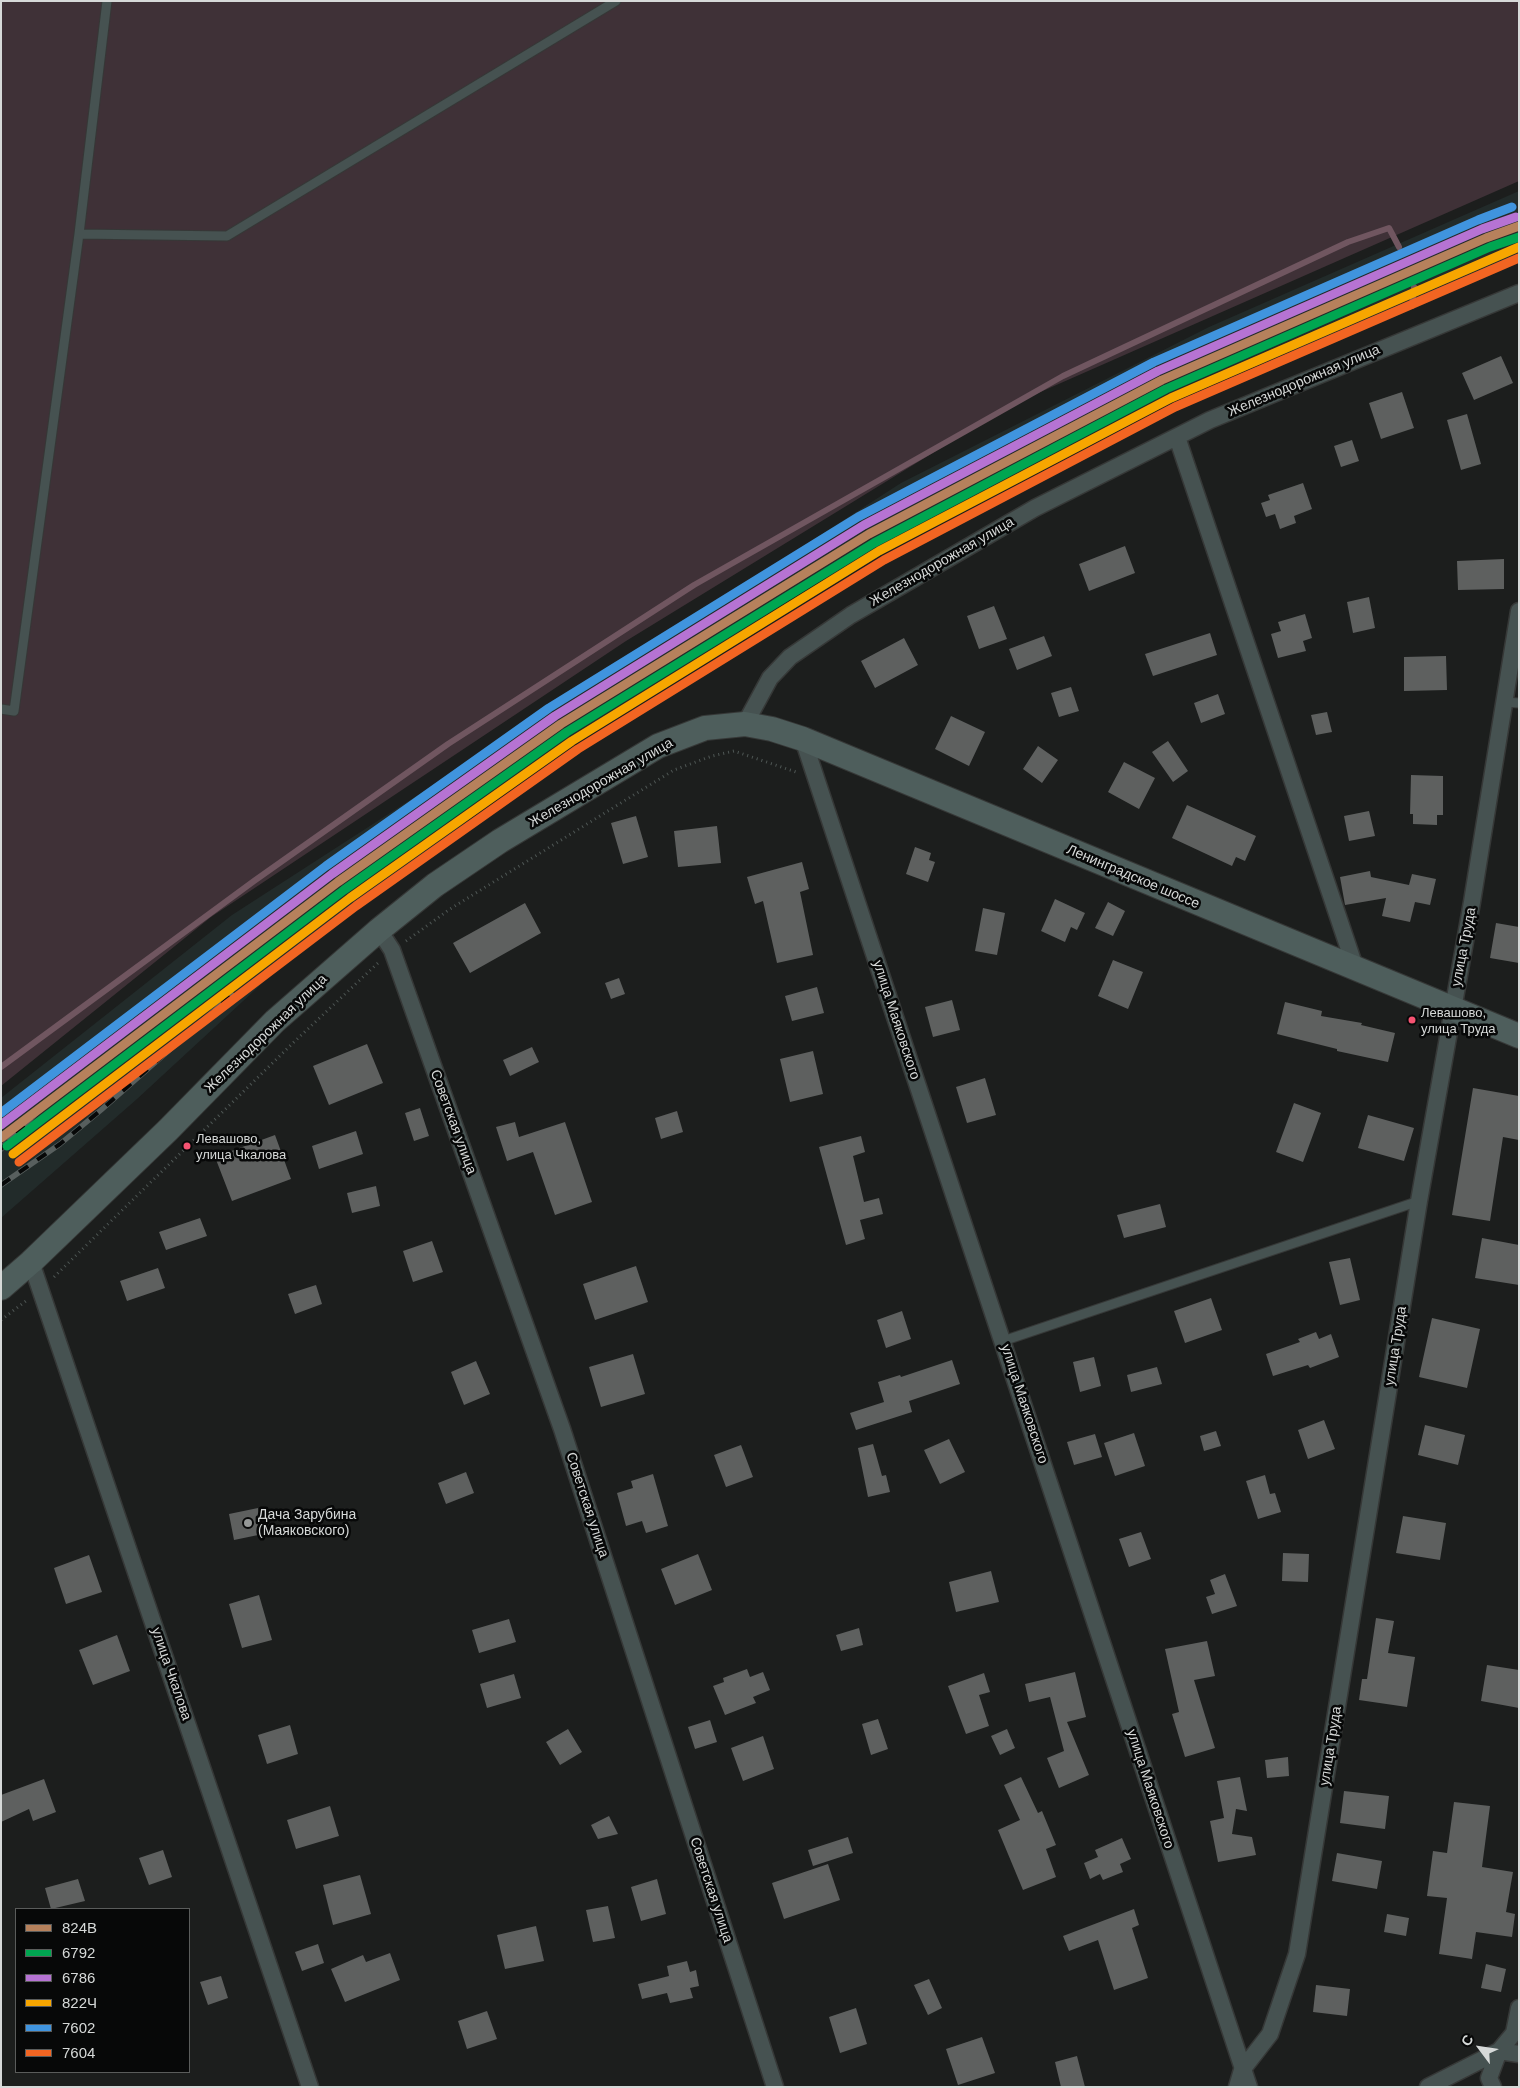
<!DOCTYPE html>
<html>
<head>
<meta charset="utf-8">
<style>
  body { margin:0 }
  #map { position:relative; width:1520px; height:2088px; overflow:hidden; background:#1c1e1d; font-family:Arial,sans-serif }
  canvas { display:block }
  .frame { position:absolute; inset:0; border:2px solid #d6d9d8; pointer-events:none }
  .legend { position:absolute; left:15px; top:1908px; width:175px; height:165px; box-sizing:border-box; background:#070808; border:1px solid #5a5c5b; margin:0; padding:6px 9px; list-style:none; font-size:15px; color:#d6d9d8 }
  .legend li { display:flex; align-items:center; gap:10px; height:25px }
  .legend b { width:25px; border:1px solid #5a5c5b }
  .north { position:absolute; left:1455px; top:2023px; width:50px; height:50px; -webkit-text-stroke:4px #070808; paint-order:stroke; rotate:301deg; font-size:14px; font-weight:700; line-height:20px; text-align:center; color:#d6d9d8 }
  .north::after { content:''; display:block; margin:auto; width:18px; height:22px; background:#d6d9d8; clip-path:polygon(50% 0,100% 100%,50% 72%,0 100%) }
</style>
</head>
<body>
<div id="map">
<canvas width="1520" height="2088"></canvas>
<div class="frame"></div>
<ul class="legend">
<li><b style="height:6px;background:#b6815c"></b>824В</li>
<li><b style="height:6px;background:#00a651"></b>6792</li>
<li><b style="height:6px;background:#b673d3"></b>6786</li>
<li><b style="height:6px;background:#f7a600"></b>822Ч</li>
<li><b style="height:6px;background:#4094de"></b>7602</li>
<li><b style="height:6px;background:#f26522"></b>7604</li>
</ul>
<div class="north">С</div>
</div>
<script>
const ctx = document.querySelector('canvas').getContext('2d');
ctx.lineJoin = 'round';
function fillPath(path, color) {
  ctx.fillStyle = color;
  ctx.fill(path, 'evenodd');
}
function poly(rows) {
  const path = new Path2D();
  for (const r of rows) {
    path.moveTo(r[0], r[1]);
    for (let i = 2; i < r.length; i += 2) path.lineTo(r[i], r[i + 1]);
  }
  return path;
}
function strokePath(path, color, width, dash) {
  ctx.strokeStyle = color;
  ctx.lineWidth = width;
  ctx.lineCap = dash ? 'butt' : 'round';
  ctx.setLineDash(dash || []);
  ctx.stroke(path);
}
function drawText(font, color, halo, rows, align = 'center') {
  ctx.font = font + ' Arial,sans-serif';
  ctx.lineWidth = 5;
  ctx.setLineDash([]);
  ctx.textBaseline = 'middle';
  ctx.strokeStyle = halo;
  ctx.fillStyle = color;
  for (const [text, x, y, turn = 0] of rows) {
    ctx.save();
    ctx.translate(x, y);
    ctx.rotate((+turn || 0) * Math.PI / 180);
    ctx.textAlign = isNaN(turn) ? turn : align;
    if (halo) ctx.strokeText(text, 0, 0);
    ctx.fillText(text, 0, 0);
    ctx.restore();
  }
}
fillPath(poly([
  [1519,191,1519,258,1164,404,805,589,519,781,281,966,137,1099,1,1218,1,1098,232,915,901,483,1209,327]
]), '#222b2a');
fillPath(poly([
  [1,1,1519,1,1519,181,1011,405,626,641,211,917,1,1086]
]), '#3f3137');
strokePath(poly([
  [1412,306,1414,287],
  [1,1067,254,881,448,744,694,585,1063,376,1348,242,1389,228,1399,247]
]), '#705660', 6);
fillPath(poly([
  [1501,356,1513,383,1474,400,1462,373],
  [1402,392,1414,428,1381,439,1369,403],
  [1467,414,1481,464,1461,470,1447,420],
  [1352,440,1359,461,1341,467,1334,446],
  [1303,483,1312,509,1294,516,1296,523,1280,529,1275,514,1266,517,1261,503,1270,500,1268,495],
  [1125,546,1135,573,1089,591,1079,564],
  [1504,559,1504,589,1458,590,1457,561],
  [1369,597,1375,628,1353,633,1347,602],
  [994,606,1007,639,979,649,967,616],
  [1305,614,1312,638,1303,641,1306,651,1278,658,1271,634,1281,631,1278,622],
  [1210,633,1217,655,1153,676,1145,654],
  [1044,636,1052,656,1017,670,1009,649],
  [904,638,918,665,875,688,861,661],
  [1446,656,1447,690,1404,691,1404,657],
  [1071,687,1079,711,1059,717,1051,693],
  [1218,694,1225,714,1201,723,1194,703],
  [1327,712,1332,732,1316,735,1311,715],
  [951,716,985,732,969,766,935,749],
  [1168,741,1188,771,1173,782,1152,752],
  [1038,746,1058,760,1042,783,1023,769],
  [1124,762,1155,778,1139,809,1108,792],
  [1411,775,1443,776,1443,815,1437,815,1437,825,1413,824,1413,814,1410,814],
  [1187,805,1256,836,1245,861,1236,857,1232,866,1172,838],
  [1369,811,1375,836,1349,841,1344,816],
  [636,816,648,857,623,864,611,823],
  [717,826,721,863,678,867,674,831],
  [915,847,931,853,929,860,935,862,928,882,906,874],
  [802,862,809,889,800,892,813,955,777,963,763,901,755,904,747,877],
  [1370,871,1371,877,1409,885,1412,874,1436,879,1430,905,1415,902,1410,922,1382,916,1386,898,1345,905,1340,877],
  [1055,899,1085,913,1077,930,1071,927,1065,942,1041,931],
  [1108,902,1125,911,1113,936,1095,928],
  [525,903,541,933,470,973,453,943],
  [983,908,1005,913,997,955,975,951],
  [1496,923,1519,927,1519,963,1490,958],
  [1113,960,1143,972,1128,1009,1098,996],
  [619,978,625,994,611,999,605,983],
  [817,987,824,1013,792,1021,785,996],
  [952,1000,960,1030,933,1037,925,1007],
  [1285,1002,1322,1011,1321,1016,1362,1023,1361,1025,1395,1033,1388,1062,1337,1051,1337,1049,1277,1034],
  [367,1044,383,1083,329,1105,313,1066],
  [532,1047,539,1062,510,1076,503,1060],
  [813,1051,823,1094,790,1102,780,1059],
  [985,1078,996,1115,967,1123,956,1087],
  [1473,1088,1519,1096,1519,1140,1503,1137,1490,1221,1452,1215],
  [1294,1103,1321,1113,1303,1162,1276,1152],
  [420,1108,429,1136,414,1141,405,1113],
  [677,1111,683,1132,661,1139,655,1118],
  [1368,1115,1414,1128,1404,1161,1358,1148],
  [515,1122,519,1137,565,1122,592,1202,555,1215,533,1152,507,1161,496,1127],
  [356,1131,363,1154,319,1169,312,1146],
  [275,1135,291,1179,232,1201,215,1157],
  [861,1136,865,1152,853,1156,864,1202,879,1198,883,1214,860,1220,865,1239,846,1245,819,1147],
  [376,1186,380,1206,352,1213,347,1193],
  [1160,1204,1166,1227,1124,1238,1117,1215],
  [200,1218,207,1236,166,1250,159,1232],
  [1482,1238,1519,1245,1519,1285,1475,1278],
  [432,1241,443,1272,413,1282,403,1251],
  [1350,1258,1360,1300,1340,1305,1329,1262],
  [636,1266,648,1302,595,1320,583,1284],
  [158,1268,165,1288,127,1301,120,1281],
  [316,1285,322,1304,295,1314,288,1294],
  [1211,1298,1222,1330,1185,1343,1174,1311],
  [902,1311,911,1339,886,1348,877,1320],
  [1432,1318,1480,1329,1467,1388,1419,1377],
  [1316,1332,1319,1339,1331,1334,1339,1357,1310,1368,1308,1365,1273,1376,1266,1354,1300,1342,1298,1339],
  [633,1354,645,1394,601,1407,589,1367],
  [1094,1357,1101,1386,1080,1392,1073,1362],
  [952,1360,960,1384,909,1401,912,1412,856,1430,850,1413,884,1402,878,1382,900,1375,901,1377],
  [476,1361,490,1394,464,1405,451,1372],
  [1157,1367,1162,1384,1131,1392,1127,1375],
  [1324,1420,1335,1449,1308,1459,1298,1430],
  [1425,1425,1465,1435,1458,1465,1418,1455],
  [1216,1431,1221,1446,1204,1451,1200,1436],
  [1134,1433,1145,1466,1115,1476,1104,1443],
  [1095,1434,1102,1457,1074,1465,1067,1442],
  [949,1439,965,1472,940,1484,924,1450],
  [873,1444,882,1476,886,1475,890,1492,868,1497,858,1448],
  [741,1445,753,1477,726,1487,714,1455],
  [466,1472,474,1493,446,1504,438,1483],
  [653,1474,668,1526,646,1533,642,1521,626,1526,617,1493,633,1488,631,1481],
  [1265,1475,1270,1494,1275,1493,1281,1512,1258,1519,1246,1481],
  [258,1508,263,1534,234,1540,229,1514],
  [1403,1516,1446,1523,1440,1560,1396,1553],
  [1141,1532,1151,1559,1129,1567,1119,1539],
  [1283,1553,1309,1554,1308,1582,1282,1581],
  [698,1554,712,1590,675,1605,661,1569],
  [89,1555,102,1592,66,1604,54,1568],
  [991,1571,999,1602,956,1612,949,1582],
  [1225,1574,1237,1606,1212,1614,1206,1597,1215,1594,1210,1580],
  [259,1595,272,1640,242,1648,229,1604],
  [1376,1618,1394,1621,1388,1653,1415,1657,1407,1707,1359,1700,1362,1679,1367,1679],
  [509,1619,516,1642,479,1653,472,1630],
  [859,1628,863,1645,841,1651,836,1635],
  [117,1635,130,1671,93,1685,79,1650],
  [1207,1641,1215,1676,1194,1680,1215,1748,1185,1757,1172,1714,1179,1712,1165,1649],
  [1487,1665,1519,1670,1519,1708,1481,1701],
  [747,1669,750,1677,763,1672,770,1690,753,1697,756,1703,725,1715,713,1686,724,1682,723,1678],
  [1075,1672,1086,1717,1067,1722,1089,1775,1059,1788,1047,1758,1064,1751,1050,1697,1029,1702,1025,1684],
  [984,1673,990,1692,979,1695,989,1726,966,1734,948,1686],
  [514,1674,521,1698,487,1708,480,1684],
  [878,1719,888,1749,871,1755,862,1724],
  [710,1720,717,1742,695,1749,688,1727],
  [290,1725,298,1754,267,1764,258,1735],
  [568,1729,582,1752,560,1765,546,1742],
  [1007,1729,1015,1748,1000,1755,991,1736],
  [763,1736,774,1769,743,1781,731,1748],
  [1288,1757,1289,1776,1267,1778,1265,1760],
  [1021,1777,1038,1813,1042,1811,1056,1845,1046,1849,1056,1877,1023,1890,998,1830,1020,1820,1004,1785],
  [1240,1777,1247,1811,1236,1809,1232,1834,1252,1837,1256,1855,1218,1862,1210,1821,1224,1818,1217,1781],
  [44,1779,56,1812,33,1821,29,1809,1,1822,1,1795],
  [1344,1791,1389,1796,1385,1829,1340,1823],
  [1454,1802,1490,1806,1482,1867,1513,1872,1506,1912,1515,1914,1512,1937,1476,1932,1472,1959,1439,1954,1447,1898,1427,1896,1433,1851,1447,1853],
  [330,1806,339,1836,296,1849,287,1820],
  [609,1816,618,1834,598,1839,591,1825],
  [848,1837,853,1853,813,1866,808,1850],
  [1122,1838,1131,1859,1120,1864,1123,1872,1103,1880,1100,1874,1090,1879,1084,1863,1098,1857,1095,1850],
  [163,1850,172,1877,149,1885,139,1858],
  [1337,1853,1382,1861,1377,1889,1332,1881],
  [828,1864,840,1900,784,1919,772,1883],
  [360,1875,371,1914,333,1925,323,1885],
  [78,1879,85,1901,51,1909,45,1888],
  [657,1879,666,1914,641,1921,631,1887],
  [608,1906,615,1938,593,1942,586,1910],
  [1134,1909,1139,1925,1132,1928,1148,1978,1114,1990,1098,1940,1069,1951,1063,1936],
  [1387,1914,1409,1918,1406,1936,1384,1932],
  [536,1926,544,1961,505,1969,497,1935],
  [318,1944,324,1963,302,1971,295,1952],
  [390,1953,400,1980,345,2002,331,1969,363,1955,366,1962],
  [687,1961,690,1972,696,1970,699,1986,690,1988,693,1998,670,2003,667,1993,642,1999,638,1984,669,1976,667,1966],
  [1486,1964,1506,1969,1501,1992,1481,1988],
  [221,1976,228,1998,208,2005,200,1982],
  [929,1979,942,2008,928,2015,914,1985],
  [1316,1985,1350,1989,1347,2016,1313,2012],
  [856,2008,867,2044,840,2053,829,2017],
  [487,2011,497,2039,467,2049,458,2021],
  [982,2037,995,2073,958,2085,946,2049],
  [1077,2056,1085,2087,1061,2087,1055,2062]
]), '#5e605f');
const lane = poly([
  [79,234,227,236,616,1],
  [1504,702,1519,703],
  [1,709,14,711,79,234,107,1],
  [1003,1341,1419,1201]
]);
const street = poly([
  [1177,437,1356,970],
  [745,724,770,678,790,657,851,615,1035,508,1210,420,1519,293],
  [803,739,1249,2087],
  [379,930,392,950,562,1429,775,2087],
  [31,1262,310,2087],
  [1237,2087,1242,2070,1270,2034,1297,1954,1419,1201,1472,902,1519,611],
  [1428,2087,1499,2051,1519,2054],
  [1493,2087,1489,2078,1499,2051,1514,2033,1519,2008]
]);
const secondary = poly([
  [1,1288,31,1262,168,1130,275,1021,379,930,435,885,500,841,658,746,705,728,745,724,772,729,803,739,1519,1036]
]);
strokePath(lane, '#363837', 11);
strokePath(street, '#363837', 19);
strokePath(secondary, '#363837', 26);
strokePath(poly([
  [406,941,450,909,674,770,712,756,734,751,796,772],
  [54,1277,294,1042,378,963],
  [1,1320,26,1301]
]), '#4f5755', 3, [1, 4]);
strokePath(lane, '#465251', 9);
strokePath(street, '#465251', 16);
strokePath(secondary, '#4e5e5c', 24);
const rail = poly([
  [1,1149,40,1109],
  [1,1185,60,1144,101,1110,232,995]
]);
strokePath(rail, '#585f5e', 5.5);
strokePath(rail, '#070808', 4, [11]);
strokePath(poly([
  [1,1138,338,882,561,724,869,534,1162,380,1486,238,1519,226]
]), '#b6815c', 9);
strokePath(poly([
  [7,1146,344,890,567,732,874,543,1166,389,1490,247,1519,237]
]), '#00a651', 9);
strokePath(poly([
  [1,1125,332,874,555,716,864,525,1158,371,1482,229,1516,217]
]), '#b673d3', 9);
strokePath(poly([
  [13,1154,350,898,572,741,879,551,1171,398,1519,247]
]), '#f7a600', 9);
strokePath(poly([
  [1,1113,326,866,549,708,858,517,1154,362,1478,220,1512,207]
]), '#4094de', 9);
strokePath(poly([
  [19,1162,356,906,578,749,884,560,1175,407,1519,258]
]), '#f26522', 9);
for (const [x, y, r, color] of [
  [1412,1020,4.5,"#f65372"],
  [187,1146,4.5,"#f65372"],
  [248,1523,5,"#959897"]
]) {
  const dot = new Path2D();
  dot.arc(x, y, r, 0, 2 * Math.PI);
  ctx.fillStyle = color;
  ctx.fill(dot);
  strokePath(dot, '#070808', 2);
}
drawText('13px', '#d6d9d8', '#070808', [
  ["Левашово,",1421,1013],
  ["улица Труда",1421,1029],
  ["Левашово,",196,1139],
  ["улица Чкалова",196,1155]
], 'left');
drawText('14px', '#d6d9d8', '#070808', [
  ["Железнодорожная улица",1304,381,-23],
  ["Железнодорожная улица",942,562,-30],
  ["Железнодорожная улица",601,783,-30],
  ["Ленинградское шоссе",1133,877,23],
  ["улица Труда",1464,947,-79],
  ["улица Маяковского",896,1020,72],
  ["Железнодорожная улица",266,1034,-44],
  ["Советская улица",453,1122,70],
  ["улица Труда",1396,1346,-81],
  ["улица Маяковского",1024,1404,72],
  ["Советская улица",587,1505,72],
  ["улица Чкалова",171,1674,71],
  ["улица Труда",1331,1746,-81],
  ["улица Маяковского",1150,1789,72],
  ["Советская улица",711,1890,72]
]);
drawText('14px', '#d6d9d8', '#070808', [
  ["Дача Зарубина",258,1515],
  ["(Маяковского)",258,1531]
], 'left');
</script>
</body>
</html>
